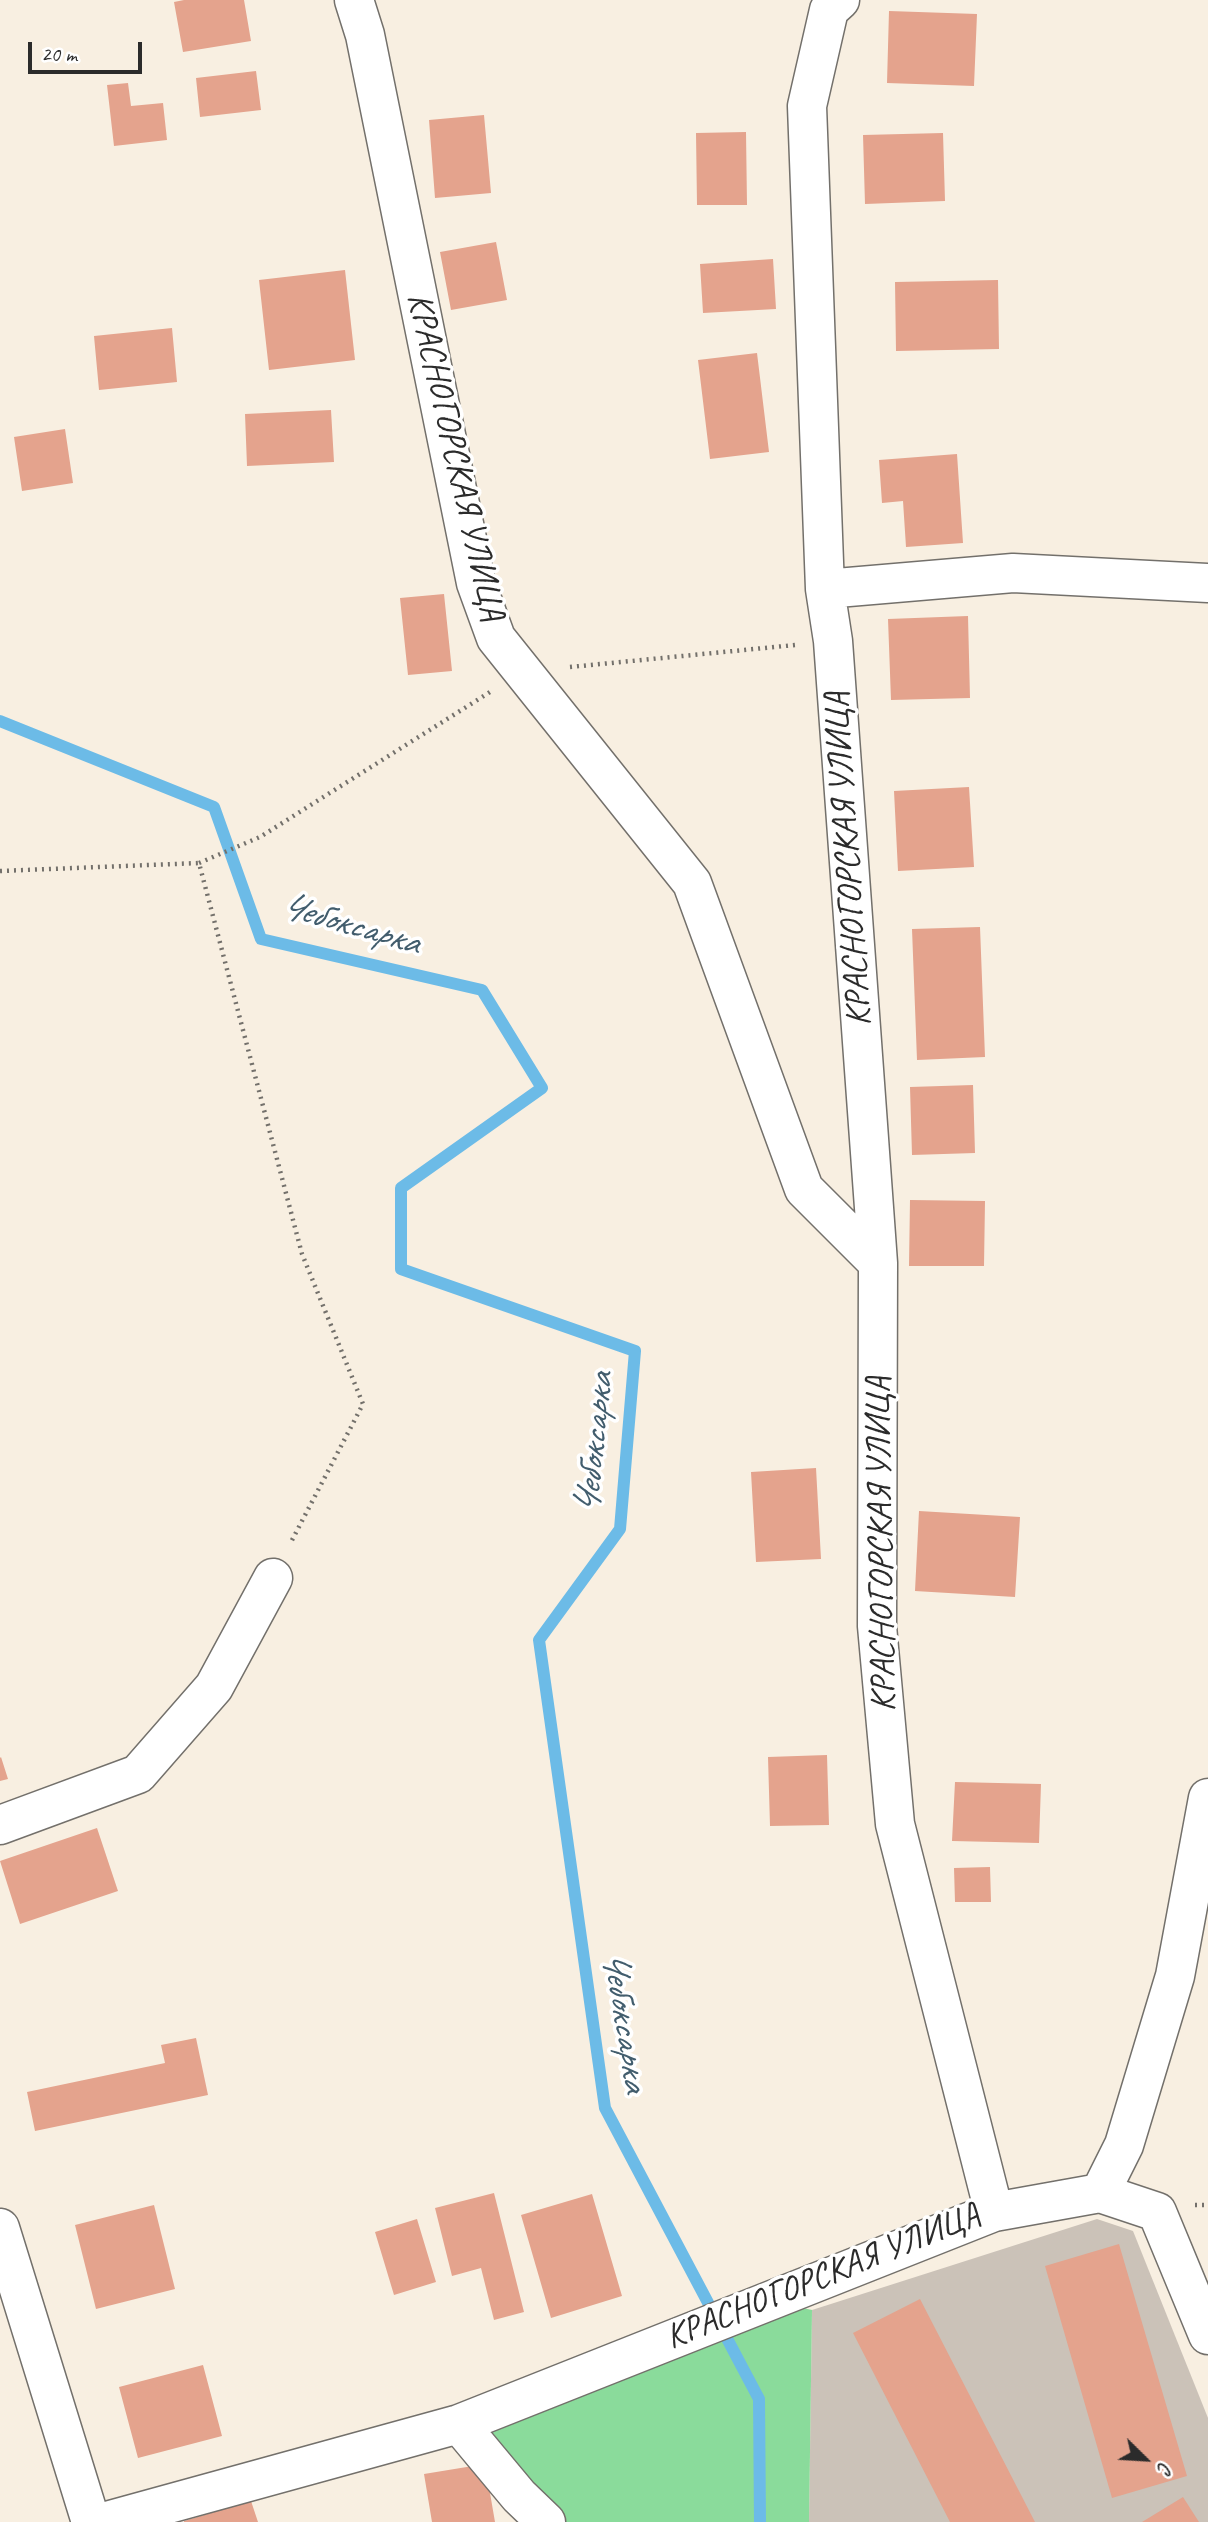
<!DOCTYPE html>
<html>
<head>
<meta charset="utf-8">
<style>
  body { margin:0 }
  #map { position:relative; width:1208px; height:2522px; overflow:hidden; background:#f8efe1; font-family:Caveat,sans-serif }
  canvas { display:block }
  .north { position:absolute; left:1110px; top:2424px; width:70px; height:70px; -webkit-text-stroke:5px #fff; paint-order:stroke; rotate:114deg; font-size:19px; font-weight:700; line-height:28px; text-align:center; color:#2b2b2b }
  .north::after { content:''; display:block; margin:auto; width:24px; height:32px; background:#2b2b2b; clip-path:polygon(50% 0,100% 100%,50% 72%,0 100%) }
  .scale { position:absolute; left:28px; top:42px; width:114px; height:32px; box-sizing:border-box; border:4px solid #2b2b2b; border-top:0; padding-left:9px; font-size:21px; line-height:24px; white-space:nowrap; color:#2b2b2b; -webkit-text-stroke:5px #fff; paint-order:stroke }
</style>
</head>
<body>
<div id="map">
<canvas width="1208" height="2522"></canvas>
<div class="north">С</div>
<div class="scale">20 m</div>
</div>
<script>
const ctx = document.querySelector('canvas').getContext('2d');
ctx.lineJoin = 'round';
function fillPath(path, color) {
  ctx.fillStyle = color;
  ctx.fill(path, 'evenodd');
}
function poly(rows) {
  const path = new Path2D();
  for (const r of rows) {
    path.moveTo(r[0], r[1]);
    for (let i = 2; i < r.length; i += 2) path.lineTo(r[i], r[i + 1]);
  }
  return path;
}
function strokePath(path, color, width, dash) {
  ctx.strokeStyle = color;
  ctx.lineWidth = width;
  ctx.lineCap = dash ? 'butt' : 'round';
  ctx.setLineDash(dash || []);
  ctx.stroke(path);
}
function drawText(font, color, halo, rows, align = 'center') {
  ctx.font = font + ' Caveat,sans-serif';
  ctx.lineWidth = 7;
  ctx.setLineDash([]);
  ctx.textBaseline = 'middle';
  ctx.strokeStyle = halo;
  ctx.fillStyle = color;
  for (const [text, x, y, turn = 0] of rows) {
    ctx.save();
    ctx.translate(x, y);
    ctx.rotate((+turn || 0) * Math.PI / 180);
    ctx.textAlign = isNaN(turn) ? turn : align;
    if (halo) ctx.strokeText(text, 0, 0);
    ctx.fillText(text, 0, 0);
    ctx.restore();
  }
}
fillPath(poly([
  [1097,2219,1133,2231,1208,2418,1208,2522,809,2522,812,2310]
]), '#cbc2b8');
fillPath(poly([
  [772,2301,812,2310,809,2522,561,2522,459,2424]
]), '#8adb9b');
strokePath(poly([
  [0,721,214,807,261,939,482,990,542,1088,401,1188,401,1269,635,1351,620,1529,539,1640,605,2108,759,2399,760,2522]
]), '#6cbbe7', 12);
fillPath(poly([
  [184,0,244,0,251,41,183,52,174,2],
  [889,11,977,14,974,86,887,83],
  [256,71,261,110,200,117,196,78],
  [128,83,131,106,163,103,167,140,114,146,107,85],
  [484,115,491,193,435,198,429,120],
  [746,132,747,205,697,205,696,133],
  [943,133,945,201,865,204,863,135],
  [496,242,507,300,451,310,440,252],
  [773,259,776,309,703,313,700,264],
  [345,270,355,360,269,370,259,280],
  [998,280,999,349,896,351,895,282],
  [172,328,177,382,99,390,94,336],
  [757,353,769,452,710,459,698,360],
  [331,410,334,462,247,466,245,414],
  [65,429,73,483,22,491,14,437],
  [957,454,963,543,906,547,903,501,882,503,879,460],
  [444,594,452,671,408,675,400,598],
  [968,616,970,698,891,700,888,619],
  [969,787,974,867,898,871,894,791],
  [980,927,985,1057,917,1060,912,929],
  [973,1085,975,1153,912,1155,910,1087],
  [910,1200,985,1201,984,1266,909,1266],
  [816,1468,821,1559,756,1562,751,1472],
  [919,1511,1020,1517,1015,1597,915,1591],
  [827,1755,829,1825,770,1826,768,1757],
  [1,1757,8,1779,0,1781,0,1758],
  [955,1782,1041,1784,1039,1843,952,1841],
  [97,1828,118,1891,20,1924,0,1861],
  [990,1867,991,1902,955,1902,954,1868],
  [196,2038,208,2095,35,2131,27,2092,165,2063,161,2045],
  [494,2193,524,2312,494,2320,481,2268,452,2276,435,2208],
  [592,2194,622,2296,551,2318,521,2215],
  [154,2205,175,2289,96,2309,75,2225],
  [417,2219,436,2282,394,2295,375,2232],
  [1119,2244,1187,2476,1112,2498,1045,2266],
  [920,2299,1035,2522,950,2522,853,2333],
  [203,2365,222,2436,138,2458,119,2387],
  [485,2464,495,2522,432,2522,424,2474],
  [1183,2497,1199,2522,1142,2522],
  [251,2501,258,2522,184,2522,184,2521]
]), '#e4a38d');
const minor = poly([
  [354,0,365,35,476,583,496,638,692,883,804,1189,878,1263],
  [840,0,829,10,807,106,825,589,833,641,878,1263,877,1626,895,1824,994,2212],
  [825,589,1013,573,1208,583],
  [0,1825,138,1774,214,1687,273,1578],
  [1100,2193,1157,2212,1208,2335],
  [0,2228,91,2522],
  [459,2424,519,2496,546,2522],
  [103,2522,459,2424,994,2212,1100,2193,1124,2145,1175,1976,1208,1798]
]);
strokePath(minor, '#73706b', 41);
strokePath(poly([
  [570,667,795,645],
  [199,863,260,837,490,692],
  [0,871,199,863,302,1254,363,1404,290,1544],
  [1195,2205,1208,2205]
]), '#73706b', 4.5, [2, 5]);
strokePath(minor, '#fff', 38);
drawText('35px', '#2b2b2b', '#fff', [
  ["КРАСНОГОРСКАЯ УЛИЦА",455,457,77],
  ["КРАСНОГОРСКАЯ УЛИЦА",849,859,-94],
  ["КРАСНОГОРСКАЯ УЛИЦА",882,1544,-91],
  ["КРАСНОГОРСКАЯ УЛИЦА",823,2277,-22]
]);
drawText('italic 37px', '#425d6d', '#fff', [
  ["Чебоксарка",350,925,16],
  ["Чебоксарка",595,1444,-84],
  ["Чебоксарка",624,2021,81]
]);
</script>
</body>
</html>
